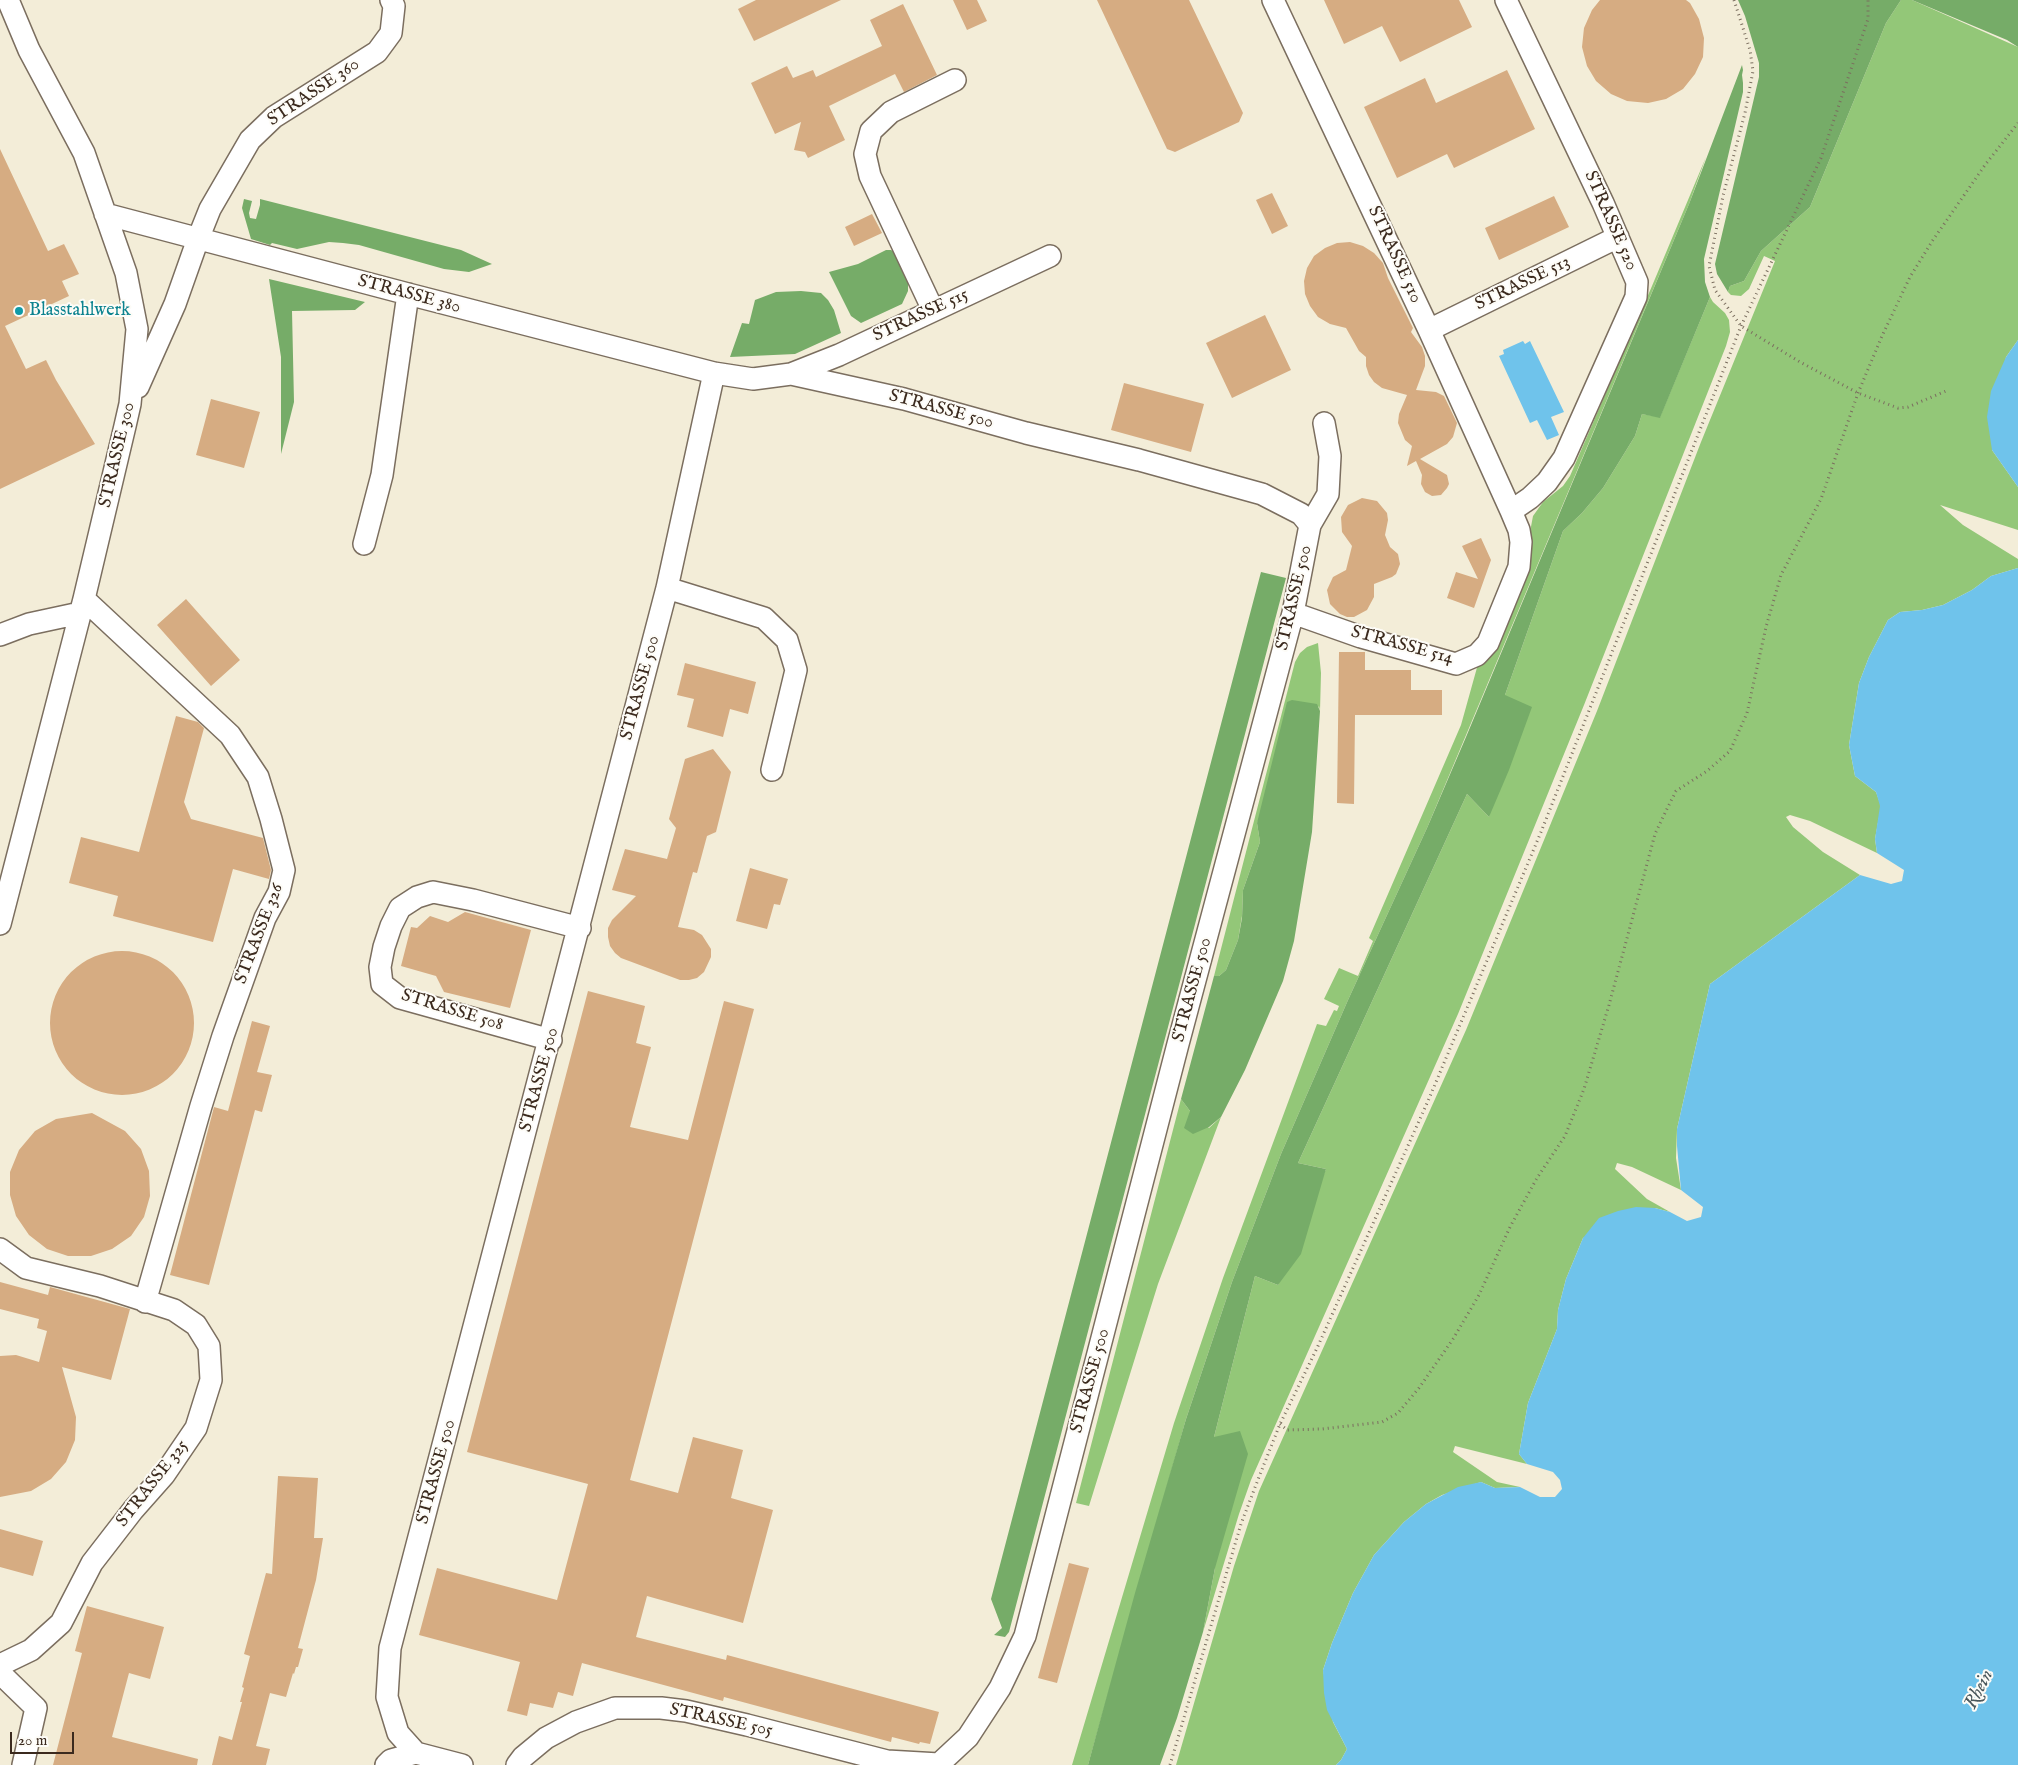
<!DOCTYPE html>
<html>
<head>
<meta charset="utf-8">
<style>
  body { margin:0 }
  #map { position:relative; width:2018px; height:1765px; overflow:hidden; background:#f3edd8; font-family:"IM FELL English",serif }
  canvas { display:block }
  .scale { position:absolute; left:10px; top:1732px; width:64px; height:22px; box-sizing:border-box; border:2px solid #3b2a1e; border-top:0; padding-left:6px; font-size:15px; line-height:18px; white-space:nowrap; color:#3b2a1e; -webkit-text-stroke:4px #fdfcf7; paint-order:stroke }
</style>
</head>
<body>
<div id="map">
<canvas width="2018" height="1765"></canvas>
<div class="scale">20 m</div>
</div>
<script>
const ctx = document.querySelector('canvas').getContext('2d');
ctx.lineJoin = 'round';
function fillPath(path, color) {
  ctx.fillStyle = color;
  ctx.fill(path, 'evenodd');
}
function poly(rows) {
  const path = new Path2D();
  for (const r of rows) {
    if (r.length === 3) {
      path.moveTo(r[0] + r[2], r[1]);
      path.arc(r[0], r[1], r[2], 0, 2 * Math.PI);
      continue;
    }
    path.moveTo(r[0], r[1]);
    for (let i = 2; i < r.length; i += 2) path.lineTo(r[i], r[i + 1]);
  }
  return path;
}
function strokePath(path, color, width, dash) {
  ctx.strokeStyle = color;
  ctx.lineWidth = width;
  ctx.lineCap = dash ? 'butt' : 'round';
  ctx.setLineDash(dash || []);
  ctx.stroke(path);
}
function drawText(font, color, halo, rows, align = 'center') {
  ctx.font = font + ' "IM FELL English",serif';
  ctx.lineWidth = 4;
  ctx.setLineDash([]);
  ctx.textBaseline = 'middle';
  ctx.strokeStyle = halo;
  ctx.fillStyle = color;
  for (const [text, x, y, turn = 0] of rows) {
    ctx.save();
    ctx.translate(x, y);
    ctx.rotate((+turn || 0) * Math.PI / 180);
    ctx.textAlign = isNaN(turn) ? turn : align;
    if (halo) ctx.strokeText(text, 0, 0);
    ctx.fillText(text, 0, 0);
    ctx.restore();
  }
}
fillPath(poly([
  [1901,0,1912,0,2018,47,2018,340,2006,357,1992,450,2018,487,2018,530,1940,505,1963,525,2018,559,2018,568,1991,576,1972,590,1943,605,1922,610,1900,612,1888,620,1869,657,1859,683,1849,745,1855,776,1876,792,1881,806,1875,839,1877,853,1810,821,1790,815,1786,817,1793,827,1823,852,1860,875,1710,984,1677,1129,1676,1158,1681,1190,1632,1167,1617,1163,1615,1169,1647,1199,1670,1212,1655,1208,1583,1238,1566,1279,1558,1310,1557,1329,1528,1403,1519,1454,1527,1464,1455,1446,1453,1452,1497,1482,1520,1487,1495,1488,1481,1482,1442,1495,1426,1504,1404,1522,1374,1555,1353,1593,1332,1643,1323,1670,1333,1722,1347,1749,1341,1760,1336,1765,1176,1765,1234,1566,1259,1491,1466,1030,1597,711,1701,442,1775,261,1764,256,1749,289,1741,296,1731,295,1728,292,1730,286,1744,281,1761,251,1810,207,1886,23],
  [1706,157,1689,204,1427,828,1348,1000,1281,1154,1232,1282,1186,1419,1088,1765,1072,1765,1174,1423,1223,1278,1317,1024,1326,1026,1334,1010,1337,1011,1339,1006,1324,999,1339,968,1358,976,1373,941,1369,938,1461,725,1478,664,1530,532,1533,516,1543,502,1563,486,1570,476,1652,286],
  [1710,297,1713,302,1725,313,1729,320,1730,332,1726,346,1584,705,1458,1014,1251,1480,1239,1514,1203,1632,1215,1568,1214,1437,1255,1276,1278,1285,1326,1169,1298,1163,1467,794,1489,817,1505,695,1563,531,1582,513,1603,488,1635,436,1642,414,1660,417],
  [1318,643,1321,673,1320,711,1319,706,1257,823,1260,842,1243,890,1242,916,1238,940,1226,970,1219,976,1214,976,1295,662,1300,653,1307,647],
  [1181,1099,1190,1111,1209,1128,1221,1117,1158,1284,1089,1506,1076,1503]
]), '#93c778');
fillPath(poly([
  [1738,0,1901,0,1886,23,1810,207,1761,251,1744,281,1730,286,1728,292,1717,274,1715,264,1759,77,1759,63,1745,16],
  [1912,0,2018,0,2018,47,2007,40],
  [1742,65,1743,70,1742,75,1743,83,1743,92,1704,259,1705,282,1710,297,1660,418,1642,414,1635,436,1603,488,1582,513,1563,531,1505,695,1532,707,1509,770,1489,817,1467,794,1298,1163,1326,1169,1301,1254,1278,1285,1255,1276,1214,1437,1240,1431,1248,1454,1215,1568,1203,1632,1177,1718,1160,1765,1088,1765,1135,1593,1186,1419,1232,1282,1281,1154,1348,1000,1427,828,1466,737,1689,204],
  [244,199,252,201,249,213,250,218,256,219,260,205,260,199,461,250,492,264,469,272,444,269,359,245,343,243,329,242,297,249,272,243,270,245,251,239,242,208],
  [886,250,891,250,896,253,908,276,908,291,902,304,861,323,851,316,829,272,858,264],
  [269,279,365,302,355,310,292,311,294,402,281,454,281,357],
  [801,291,821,293,828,300,834,310,841,333,795,354,730,357,742,323,749,324,755,300,776,292],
  [1261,572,1286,578,1009,1632,1005,1637,994,1635,1002,1628,991,1599],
  [1292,700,1317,704,1320,711,1312,832,1294,941,1283,981,1245,1070,1221,1117,1209,1127,1193,1134,1184,1128,1190,1111,1181,1099,1214,976,1219,976,1226,970,1238,940,1242,918,1243,890,1260,842,1257,823,1287,702]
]), '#76ac68');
fillPath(poly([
  [2018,340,2018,487,1992,450,1987,417,1991,391,2006,357],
  [1523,341,1525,344,1530,341,1564,412,1551,417,1559,435,1547,440,1537,420,1530,423,1499,356,1504,354,1503,350],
  [2018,568,2018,1765,1336,1765,1341,1760,1347,1749,1327,1710,1324,1693,1323,1670,1332,1643,1353,1593,1374,1555,1404,1522,1426,1504,1458,1487,1481,1482,1495,1488,1520,1487,1540,1497,1555,1497,1562,1489,1560,1480,1553,1472,1527,1464,1519,1454,1528,1403,1557,1329,1558,1310,1566,1279,1583,1238,1599,1218,1618,1211,1636,1207,1655,1208,1670,1212,1687,1221,1701,1217,1703,1207,1681,1190,1677,1146,1677,1129,1710,984,1860,875,1891,884,1902,881,1904,870,1877,853,1875,839,1880,806,1876,792,1855,776,1849,745,1859,683,1869,657,1888,620,1900,612,1922,610,1943,605,1972,590,1991,576]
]), '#6fc3eb');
fillPath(poly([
  [756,0,841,0,754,41,738,9],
  [953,0,977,0,987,21,967,30],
  [1097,0,1189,0,1243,113,1239,122,1175,152,1167,149],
  [1324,0,1459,0,1472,27,1400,62,1382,26,1344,44],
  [1600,0,1686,0,1690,3,1699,19,1704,38,1703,57,1695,74,1683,89,1666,99,1648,103,1627,101,1611,94,1596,81,1587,66,1582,47,1584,28,1592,10],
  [903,4,937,75,904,92,895,74,829,106,845,140,808,158,805,152,794,150,801,122,775,134,751,83,787,66,793,78,813,70,816,77,882,46,870,20],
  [1507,70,1535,129,1454,168,1447,154,1397,178,1364,107,1425,78,1436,103],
  [0,149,48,251,64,244,79,274,62,281,69,296,5,326,26,369,46,360,56,380,95,444,0,489],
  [1272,193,1288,226,1272,234,1256,200],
  [1554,196,1569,227,1499,260,1485,228],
  [872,214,882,233,854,246,845,227],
  [1350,242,1363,246,1374,253,1383,263,1388,278,1413,328,1411,332,1422,347,1425,356,1425,366,1416,390,1436,392,1444,396,1457,423,1453,437,1447,444,1420,459,1447,475,1449,484,1447,488,1441,495,1432,496,1425,492,1421,484,1422,475,1416,461,1407,466,1412,446,1405,440,1398,423,1399,414,1407,395,1382,388,1374,382,1369,375,1366,366,1366,357,1359,351,1346,328,1330,324,1318,317,1310,306,1305,294,1304,281,1307,268,1314,256,1325,248,1337,243],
  [1265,315,1291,370,1232,398,1206,343],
  [1124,383,1204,404,1191,452,1111,430],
  [211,399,260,412,244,468,196,455],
  [1362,498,1377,501,1387,513,1388,520,1385,535,1390,547,1398,554,1400,564,1396,574,1392,577,1374,584,1374,597,1367,610,1354,617,1347,617,1340,614,1330,604,1327,590,1333,577,1346,570,1352,546,1342,532,1341,517,1348,505],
  [1481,538,1491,560,1474,608,1447,598,1456,572,1478,579,1462,546],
  [186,599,240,660,211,686,157,625],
  [1339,652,1365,652,1365,670,1411,670,1411,690,1442,690,1442,715,1355,715,1354,804,1337,803],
  [685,663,756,682,748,714,730,709,723,737,687,727,694,699,677,695],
  [176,716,198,722,204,728,184,802,191,819,263,838,271,870,269,879,233,869,213,942,113,916,118,896,69,883,81,837,139,852],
  [713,749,731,772,716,832,707,836,697,873,693,872,678,927,694,930,702,935,711,949,711,957,704,972,697,978,689,980,680,980,621,958,615,953,610,946,608,937,608,928,612,920,636,896,612,890,625,849,667,859,676,828,669,819,685,759],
  [750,868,788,879,780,905,774,904,767,929,736,921],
  [465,912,531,930,510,1008,444,992,436,976,401,966,411,927,417,928,430,916,448,922],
  [122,1023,72],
  [588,991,645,1006,636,1043,651,1047,630,1127,688,1140,724,1001,754,1009,630,1480,678,1493,693,1437,743,1450,731,1498,773,1510,743,1623,647,1596,636,1637,726,1660,727,1655,939,1712,930,1744,920,1742,919,1744,892,1737,891,1742,724,1697,723,1701,582,1663,573,1696,558,1692,553,1708,530,1703,527,1716,507,1711,520,1662,419,1635,437,1568,557,1600,588,1484,467,1452],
  [252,1021,270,1026,257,1072,272,1075,262,1112,255,1110,209,1285,170,1275,214,1107,228,1111],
  [92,1113,125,1131,141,1149,149,1171,150,1196,144,1217,131,1236,112,1249,91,1256,68,1256,47,1249,29,1235,16,1216,10,1195,10,1172,19,1150,35,1131,56,1119],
  [0,1282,48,1295,50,1287,130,1309,111,1380,62,1367,76,1417,75,1440,66,1462,51,1479,31,1491,0,1497,0,1356,16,1355,39,1362,47,1331,37,1328,39,1319,0,1309],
  [278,1476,318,1478,314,1538,323,1538,316,1580,298,1648,303,1649,298,1667,296,1667,294,1674,293,1673,286,1697,270,1693,256,1746,270,1749,266,1765,212,1765,219,1736,232,1740,242,1702,240,1702,244,1688,242,1687,250,1656,244,1654,266,1573,272,1574],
  [0,1529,43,1541,33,1576,0,1567],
  [1069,1563,1089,1568,1057,1683,1038,1678],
  [87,1606,164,1627,150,1679,129,1673,112,1737,198,1759,197,1765,53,1765,82,1653,75,1651]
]), '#d6ac82');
const minor = poly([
  [1273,0,1429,330,1511,511,1519,530,1521,542,1519,567,1488,643,1477,655,1456,664,1361,637,1293,613],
  [1506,0,1603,203,1637,282,1636,297,1564,458,1547,482,1530,498,1511,511],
  [105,214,408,294,714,373,753,379,791,374,904,399,1026,433,1139,460,1262,494,1301,514,1310,525,1293,613,1178,1044,1025,1636,1000,1688,968,1737,939,1764],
  [933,310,870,176,865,154,871,131,891,112,955,80],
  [1429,330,1618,237],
  [791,374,839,355,1050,256],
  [138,387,175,304,198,239,210,209,250,140,274,117,377,52,391,33,394,6,391,0],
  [1310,525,1328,494,1330,456,1324,423],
  [364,544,382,475,408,294],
  [667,588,764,618,787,640,796,670,772,770],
  [84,599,230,735,258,777,271,819,284,870,279,892,265,918,223,1036,201,1106,145,1302],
  [0,635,29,624,80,613],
  [0,924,84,599,125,426,130,404,137,329,126,273,84,153,29,50,8,0],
  [551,1040,400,998,382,984,380,967,384,947,391,926,400,908,417,897,433,892,473,900,580,928],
  [0,1249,26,1268,100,1286,174,1310,196,1325,209,1346,211,1380,196,1428,164,1475,133,1510,92,1563,61,1623,31,1650,0,1665],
  [0,1673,36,1708,23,1765],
  [416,1753,398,1733,387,1697,390,1648,667,588,714,373],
  [416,1753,462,1765],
  [386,1765,391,1760,416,1753],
  [517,1765,523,1757,546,1738,576,1722,615,1708,661,1708,686,1711,747,1725,887,1761,939,1764]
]);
strokePath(minor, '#7b6e5f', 24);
strokePath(poly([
  [1734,0,1750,50,1753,71,1745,113,1723,196,1709,266,1715,290,1741,326,1800,362,1858,393,1898,408,1908,407,1946,391],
  [1280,1424,1287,1430,1322,1429,1382,1422,1398,1413,1419,1388,1453,1339,1479,1295,1510,1227,1537,1178,1565,1136,1584,1089,1609,1005,1655,834,1666,811,1676,791,1707,771,1730,751,1747,713,1766,627,1781,575,1821,499,1858,393,1882,336,1910,277,1933,240,1985,165,2018,123],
  [1170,1765,1241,1524,1259,1477,1280,1424,1318,1346,1428,1101,1541,832,1741,326,1821,158,1868,19,1868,0]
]), '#7b6e5f', 3, [1, 4]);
strokePath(minor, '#fff', 21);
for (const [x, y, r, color] of [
  [19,311,5,"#0f9aa8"]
]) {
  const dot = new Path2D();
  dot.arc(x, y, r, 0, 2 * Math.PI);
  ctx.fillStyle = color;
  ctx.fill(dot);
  strokePath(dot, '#fdfcf7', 2);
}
drawText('18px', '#3b2a1e', '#fdfcf7', [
  ["STRASSE 360",314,93,-34],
  ["STRASSE 520",1610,221,66],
  ["STRASSE 510",1394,255,65],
  ["STRASSE 513",1523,284,-26],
  ["STRASSE 380",409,295,15],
  ["STRASSE 515",921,316,-25],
  ["STRASSE 500",941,410,15],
  ["STRASSE 300",118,455,-77],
  ["STRASSE 500",1295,598,-77],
  ["STRASSE 514",1402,646,15],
  ["STRASSE 500",641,688,-75],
  ["STRASSE 326",260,934,-69],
  ["STRASSE 500",1193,990,-75],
  ["STRASSE 508",452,1011,17],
  ["STRASSE 500",540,1080,-75],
  ["STRASSE 500",1091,1381,-75],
  ["STRASSE 500",437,1472,-75],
  ["STRASSE 325",153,1484,-52],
  ["STRASSE 505",721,1721,12]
]);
drawText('18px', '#0d838f', '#fdfcf7', [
  ["Blasstahlwerk",29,311]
], 'left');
drawText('italic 19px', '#4b585c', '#fdfcf7', [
  ["Rhein",1980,1690,-63]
]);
</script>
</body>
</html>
